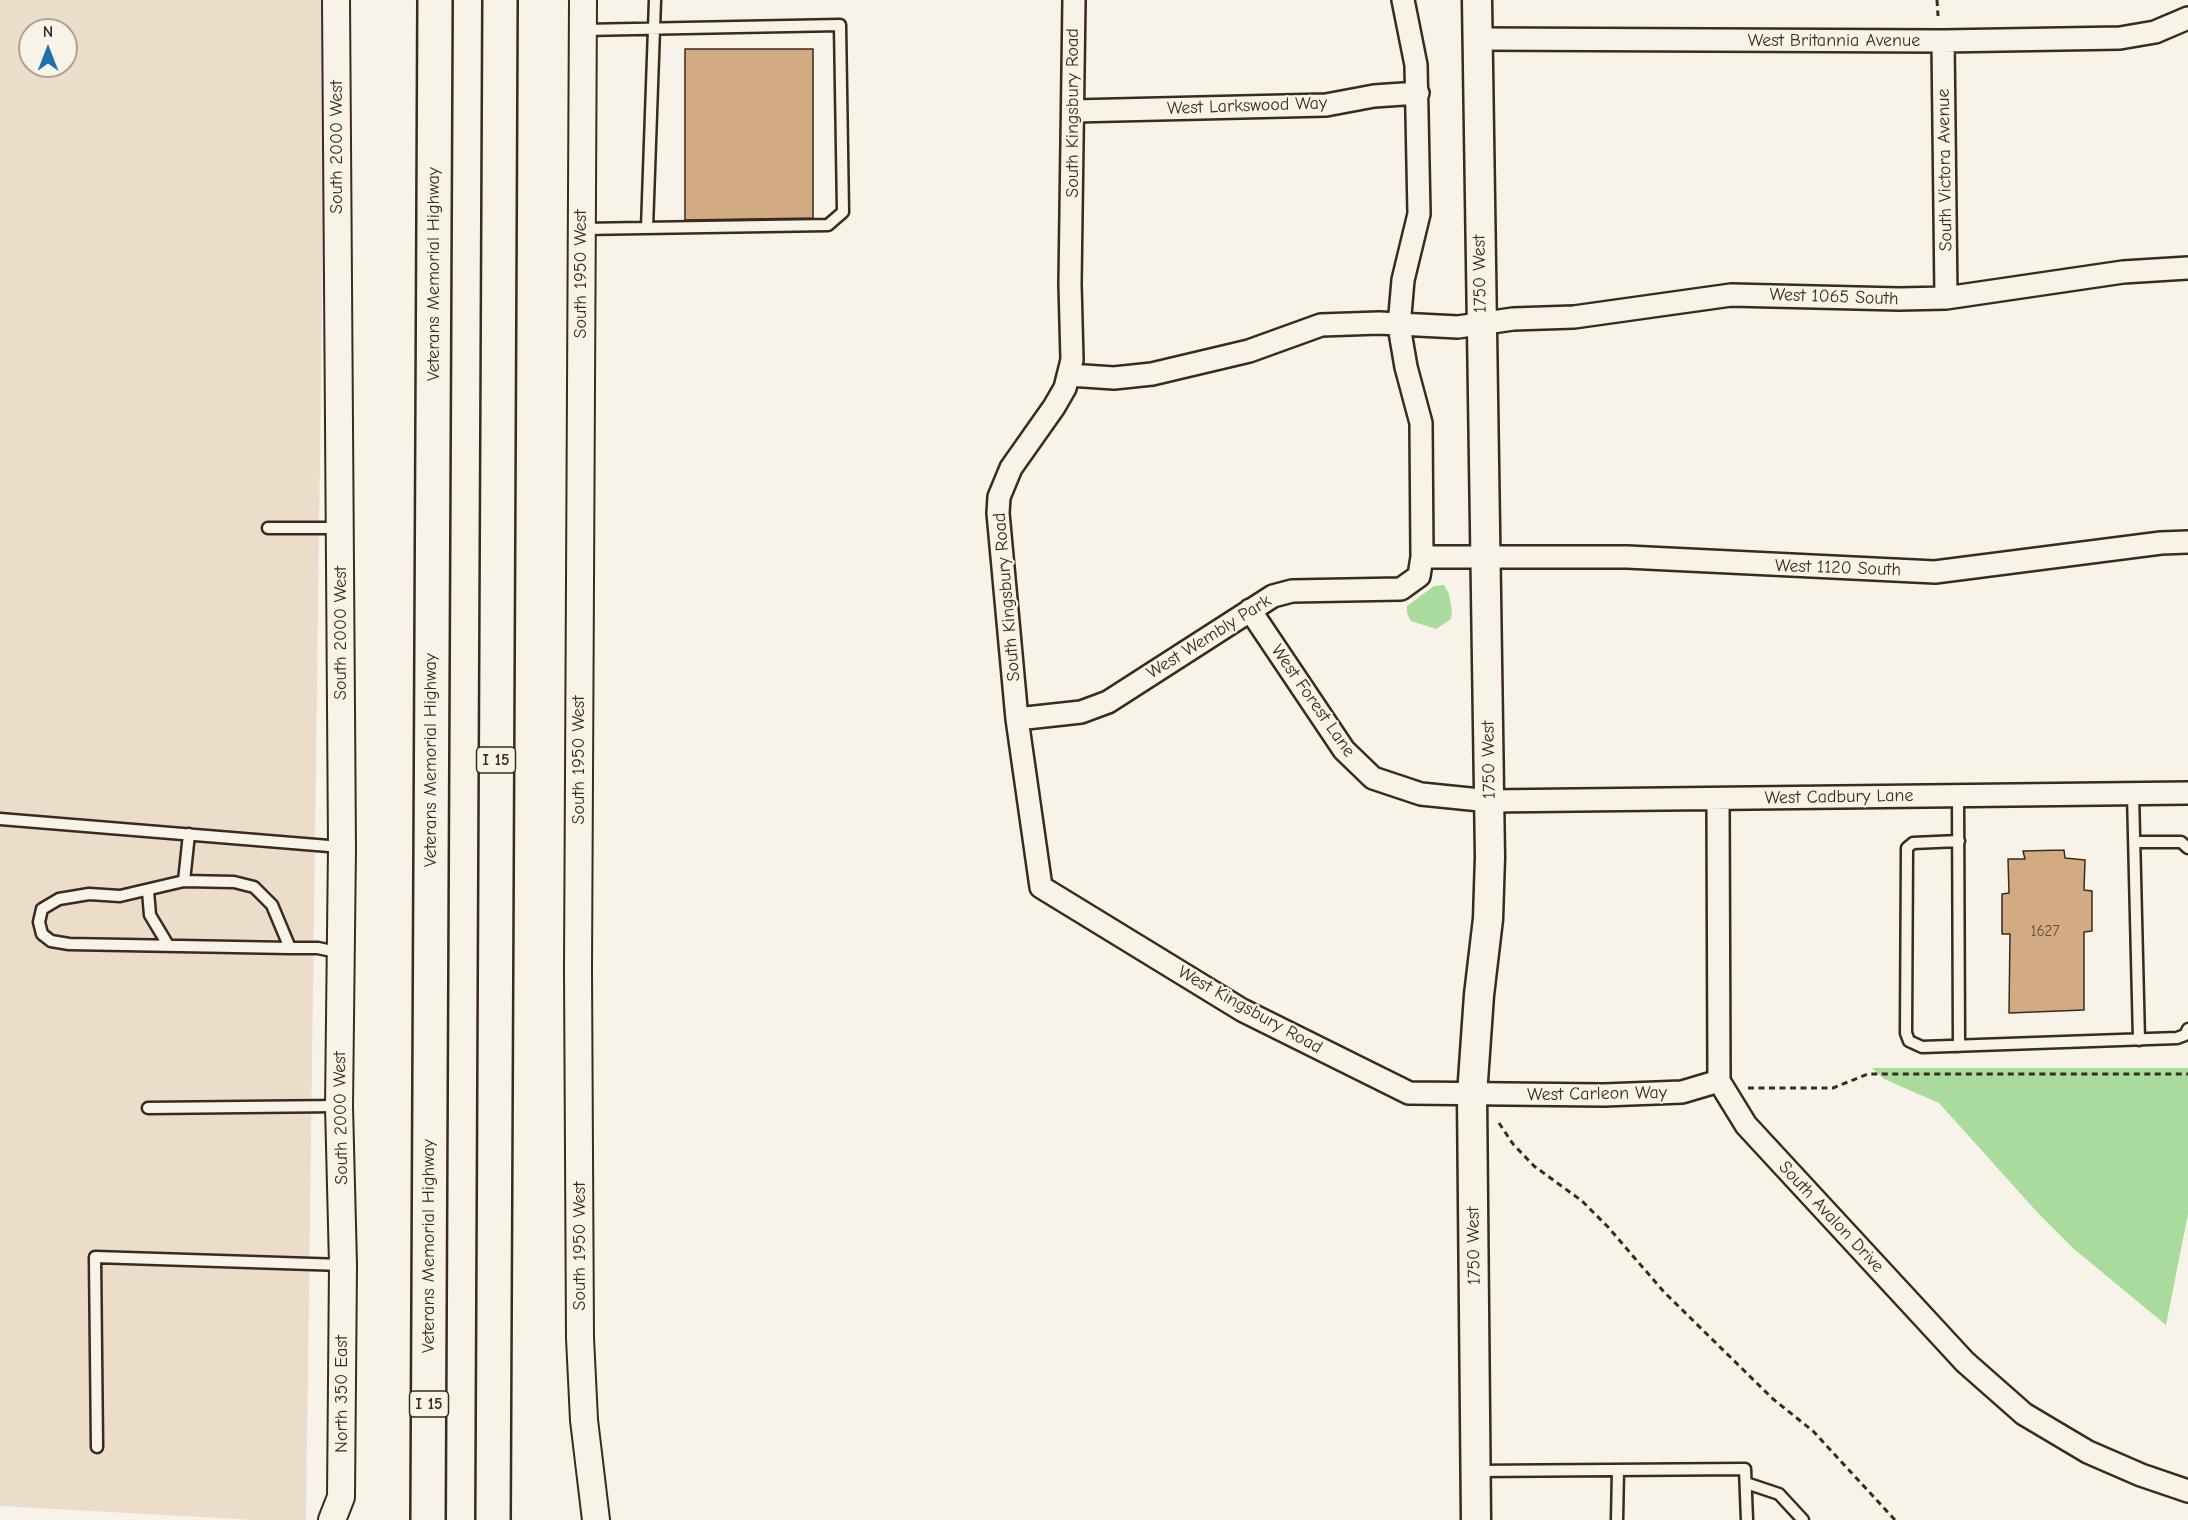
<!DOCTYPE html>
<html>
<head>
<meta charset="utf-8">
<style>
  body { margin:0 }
  #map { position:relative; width:2188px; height:1520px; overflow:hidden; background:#f7f3e8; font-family:"Comic Neue",sans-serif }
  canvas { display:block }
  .north { position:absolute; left:18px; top:18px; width:60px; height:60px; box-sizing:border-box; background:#f7f3e8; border:2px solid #aca397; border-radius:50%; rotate:0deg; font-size:16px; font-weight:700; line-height:24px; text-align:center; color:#3b2a1e }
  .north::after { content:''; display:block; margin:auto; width:21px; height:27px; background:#1f6fb2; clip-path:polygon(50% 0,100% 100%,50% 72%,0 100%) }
</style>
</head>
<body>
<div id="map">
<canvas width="2188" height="1520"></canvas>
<div class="north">N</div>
</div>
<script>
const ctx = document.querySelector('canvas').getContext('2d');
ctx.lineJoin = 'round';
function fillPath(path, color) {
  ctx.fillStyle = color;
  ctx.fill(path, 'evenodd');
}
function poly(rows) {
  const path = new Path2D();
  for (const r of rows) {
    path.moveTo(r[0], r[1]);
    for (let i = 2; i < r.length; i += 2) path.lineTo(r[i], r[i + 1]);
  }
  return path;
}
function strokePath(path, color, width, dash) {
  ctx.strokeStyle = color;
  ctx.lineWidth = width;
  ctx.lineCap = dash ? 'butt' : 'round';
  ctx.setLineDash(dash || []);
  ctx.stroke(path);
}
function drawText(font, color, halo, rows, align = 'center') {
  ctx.font = font + ' "Comic Neue",sans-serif';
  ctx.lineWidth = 4.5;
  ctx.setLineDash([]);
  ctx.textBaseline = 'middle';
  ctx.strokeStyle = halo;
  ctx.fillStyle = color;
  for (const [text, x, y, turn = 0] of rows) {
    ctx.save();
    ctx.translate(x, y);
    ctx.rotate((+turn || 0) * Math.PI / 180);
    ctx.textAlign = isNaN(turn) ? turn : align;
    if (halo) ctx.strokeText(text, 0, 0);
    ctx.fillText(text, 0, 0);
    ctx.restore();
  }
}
fillPath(poly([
  [0,0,326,0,306,1520,254,1520,0,1506],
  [30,30,66,30,66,66,30,66]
]), '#ecddca');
fillPath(poly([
  [1444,585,1449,594,1452,612,1451,619,1436,629,1411,621,1407,613,1407,606,1434,586],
  [1872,1068,2188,1068,2188,1214,2166,1325,2074,1249,2037,1212,1939,1103,1884,1079]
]), '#a9db9d');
const building = poly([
  [685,49,813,49,813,218,685,220,685,49],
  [2064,850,2065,858,2085,860,2084,890,2092,891,2092,931,2084,932,2084,1010,2009,1013,2010,934,2002,934,2002,894,2009,893,2008,859,2025,859,2023,851,2064,850]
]);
fillPath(building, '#d2ab83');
strokePath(building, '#3b2a1e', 1.5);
const service = poly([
  [647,228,655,0],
  [582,229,828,225,843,212,840,25,583,30],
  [268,528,340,528],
  [2133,794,2139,1040],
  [1958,795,1959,1046],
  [0,819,341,847],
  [1959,841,1913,843,1907,848,1906,1033,1909,1041,1922,1047,2177,1038,2185,1035,2188,1029],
  [2134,842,2181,842,2188,848],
  [184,881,189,834],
  [148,891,150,915,168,945],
  [290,948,272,905,254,887,234,882,184,881,120,896,89,894,59,899,42,909,39,922,42,934,51,941,69,944,290,948,318,948,341,953],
  [148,1108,339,1106],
  [97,1447,95,1257,343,1265],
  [1476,1471,1745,1469,1747,1520],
  [1746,1483,1779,1494,1803,1520],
  [1617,1520,1618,1470]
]);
const minor = poly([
  [1074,0,1070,284,1072,360,1065,388,1054,407,1011,468,999,497,998,513,1017,719,1041,887,1242,1010,1409,1093,1604,1095,1682,1092,1719,1081],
  [1477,39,1943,41,2120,38,2155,32,2188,18],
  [1943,41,1946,298],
  [1074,111,1326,105,1374,96,1418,93],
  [1069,375,1114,378,1152,374,1249,351,1321,325,1379,323,1458,327,1513,319,1574,317,1731,295,1899,299,1946,298,2123,272,2188,268],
  [1422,557,1627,557,1935,572,2161,543,2188,542],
  [1250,610,1344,750,1373,778,1421,794,1490,801,2188,793],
  [1017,719,1081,712,1108,702,1273,596,1292,591,1401,589,1419,576,1422,557,1421,423,1406,367,1399,326,1403,280,1419,214,1416,65,1403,0],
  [1718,800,1719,1081,1746,1125,1965,1362,2024,1414,2088,1452,2141,1475,2188,1491]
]);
const tertiary = poly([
  [583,0,578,969,580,1338,584,1420,596,1520],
  [332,1520,341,1497,343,1265,339,1106,342,847,336,0]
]);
const secondary = poly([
  [1476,1520,1472,1095,1479,995,1488,919,1490,857,1477,0]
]);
const motorway = poly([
  [428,1520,435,0],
  [493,1520,500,0]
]);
strokePath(service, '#3b2a1e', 15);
strokePath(minor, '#3b2a1e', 26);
strokePath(tertiary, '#3b2a1e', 30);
strokePath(secondary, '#3b2a1e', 33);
strokePath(motorway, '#3b2a1e', 38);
strokePath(poly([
  [1937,0,1938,16],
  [1748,1088,1833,1088,1868,1074,2188,1074],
  [1499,1123,1513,1144,1534,1166,1582,1201,1608,1227,1664,1292,1773,1399,1813,1431,1895,1520]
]), '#3b2a1e', 3, [6, 4.5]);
strokePath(service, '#f7f3e8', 10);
strokePath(minor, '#f7f3e8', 21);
strokePath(tertiary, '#f7f3e8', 26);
strokePath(secondary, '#f7f3e8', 28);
strokePath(motorway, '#f7f3e8', 33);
drawText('15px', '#614a37', null, [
  ["1627",2045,932]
]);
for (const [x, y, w] of [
  [496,760,39],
  [429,1404,39]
]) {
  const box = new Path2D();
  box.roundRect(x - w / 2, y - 13, w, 26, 4.5);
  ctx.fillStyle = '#f7f3e8';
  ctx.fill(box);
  strokePath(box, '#3b2a1e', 1.5);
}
drawText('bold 16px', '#3b2a1e', null, [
  ["I 15",496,760],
  ["I 15",429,1404]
]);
drawText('18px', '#3b2a1e', '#f7f3e8', [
  ["West Britannia Avenue",1834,41],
  ["West Larkswood Way",1247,106,-2],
  ["South Kingsbury Road",1073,113,-90],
  ["South 2000 West",337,147,-90],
  ["South Victora Avenue",1945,170,-91],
  ["Veterans Memorial Highway",434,274,-90],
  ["South 1950 West",581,274,-90],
  ["1750 West",1480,274,-91],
  ["West 1065 South",1834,297,2],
  ["West 1120 South",1838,568,2],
  ["South Kingsbury Road",1007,597,-95],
  ["South 2000 West",341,633,-90],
  ["West Wembly Park",1209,637,-32],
  ["West Forest Lane",1313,701,55],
  ["Veterans Memorial Highway",431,760,-90],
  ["South 1950 West",579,760,-90],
  ["1750 West",1489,760,-91],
  ["West Cadbury Lane",1839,797,-1],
  ["West Kingsbury Road",1250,1010,29],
  ["West Carleon Way",1597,1094,-1],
  ["South 2000 West",341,1118,-91],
  ["South Avalon Drive",1831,1217,47],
  ["Veterans Memorial Highway",429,1246,-90],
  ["South 1950 West",580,1246,-90],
  ["1750 West",1474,1246,-91],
  ["North 350 East",342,1394,-90]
]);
</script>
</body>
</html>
